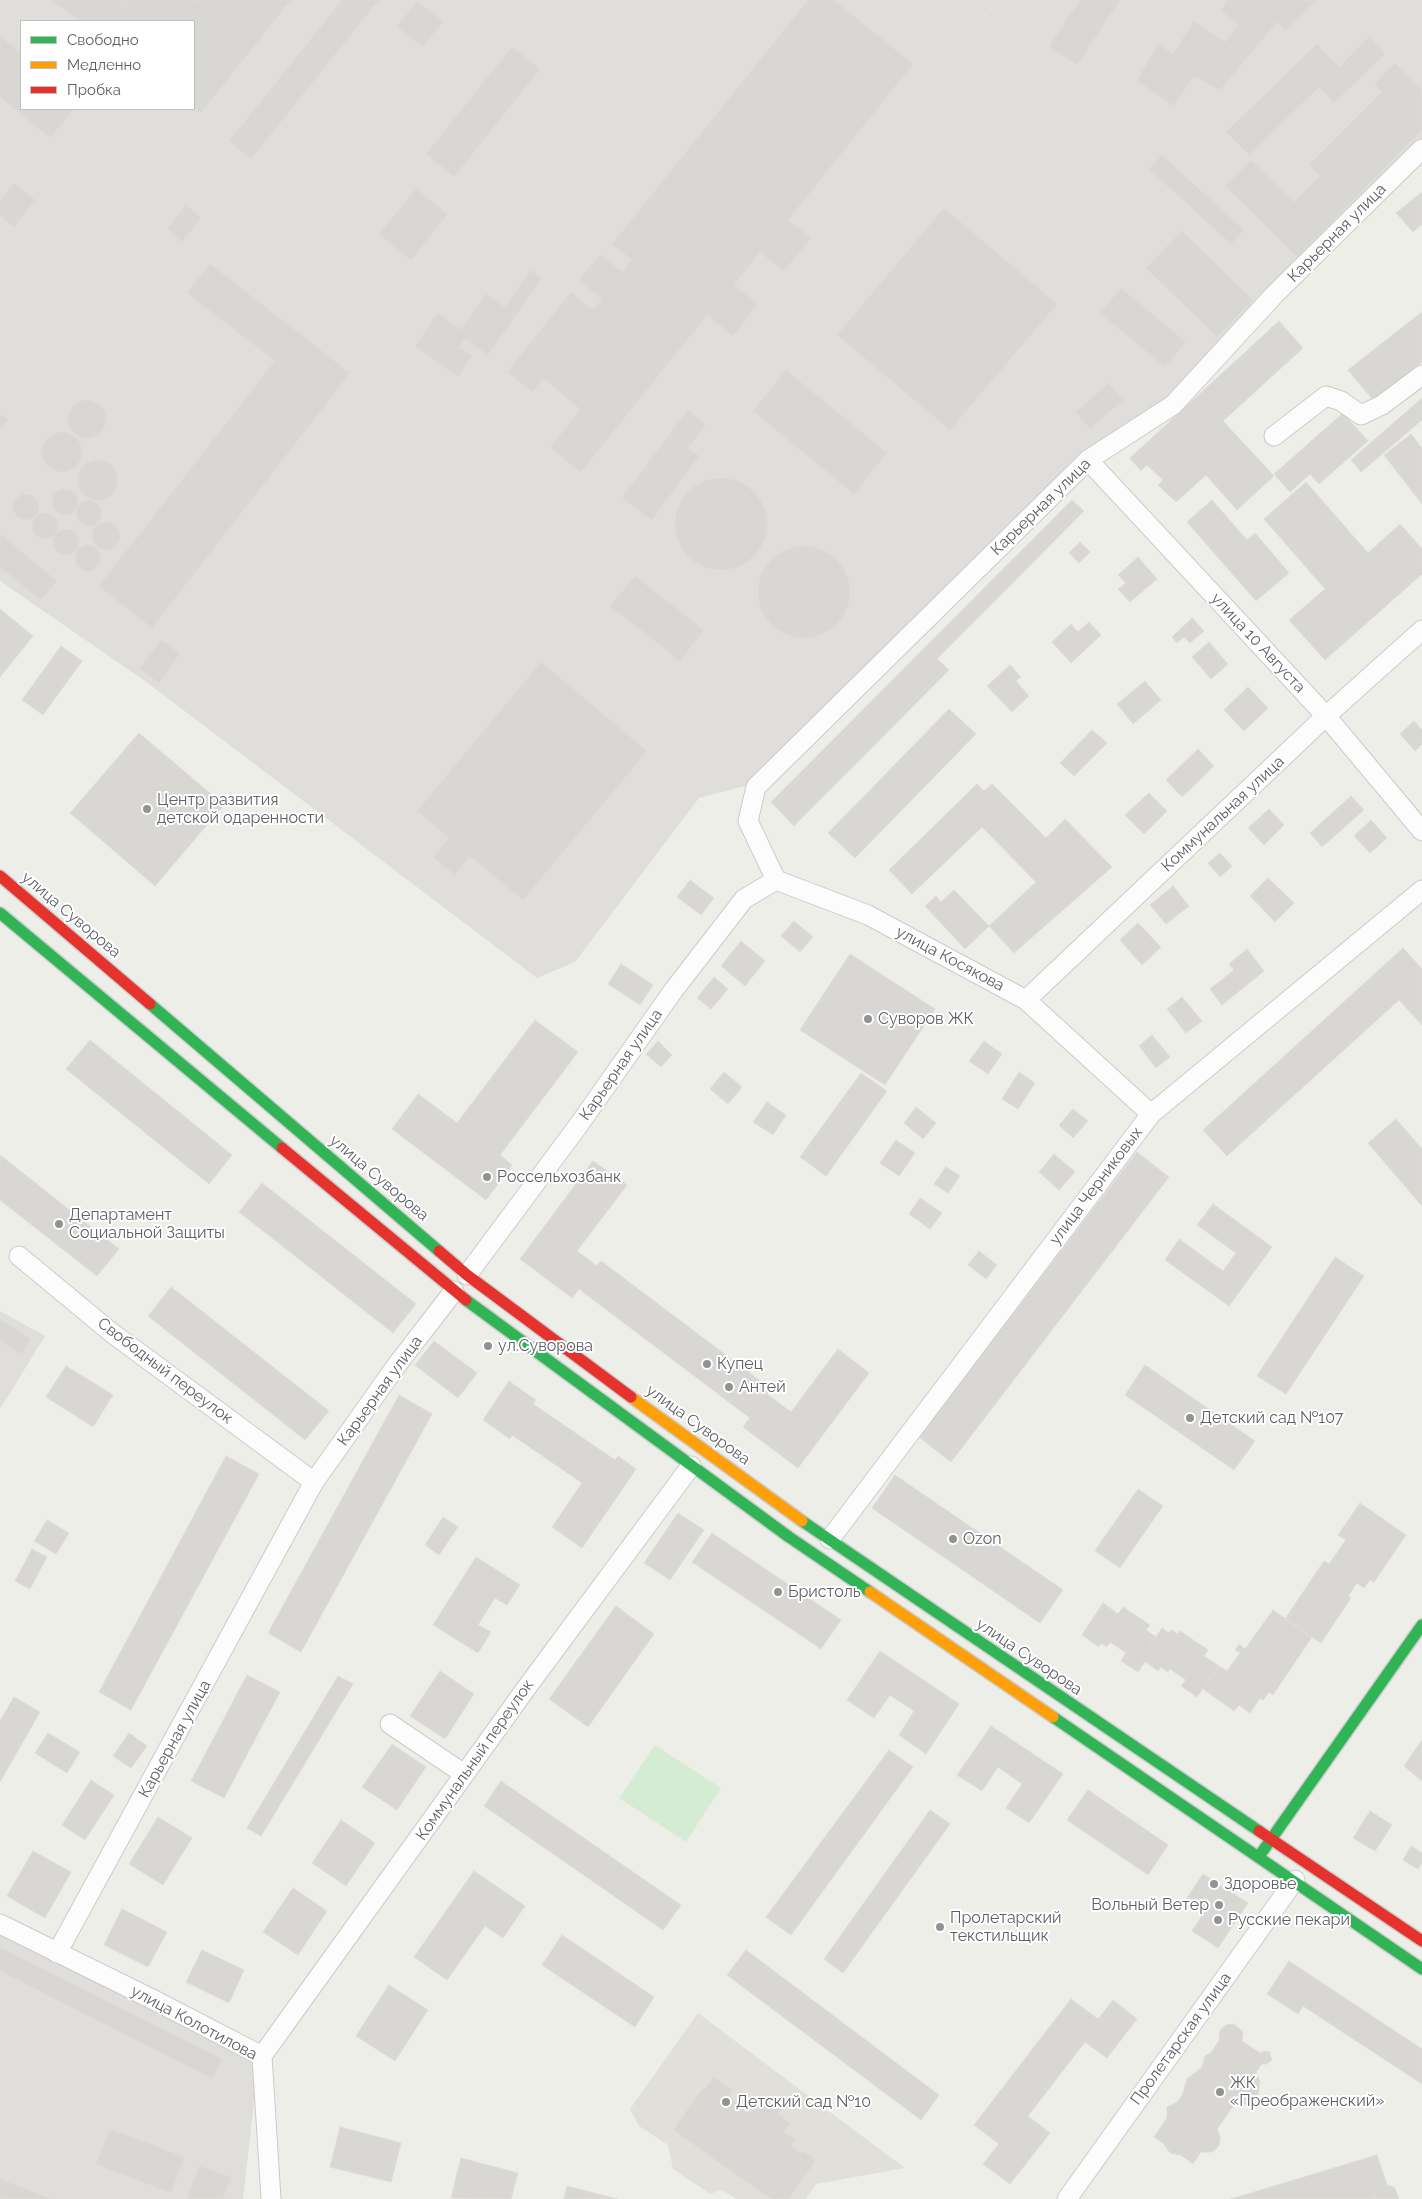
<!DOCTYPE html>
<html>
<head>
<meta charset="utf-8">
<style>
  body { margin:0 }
  #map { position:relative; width:1422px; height:2199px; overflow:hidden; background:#eeeee9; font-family:Raleway,sans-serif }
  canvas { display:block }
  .legend { position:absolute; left:20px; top:20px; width:175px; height:90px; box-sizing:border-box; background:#fff; border:1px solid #bec0c2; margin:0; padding:6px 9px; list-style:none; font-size:15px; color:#5d6167 }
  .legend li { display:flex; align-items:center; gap:10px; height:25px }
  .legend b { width:25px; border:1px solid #bec0c2 }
</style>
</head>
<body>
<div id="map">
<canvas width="1422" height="2199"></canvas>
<ul class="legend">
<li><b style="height:6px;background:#30b455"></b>Свободно</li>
<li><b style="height:6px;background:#ff9f0a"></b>Медленно</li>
<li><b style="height:6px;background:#e5322d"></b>Пробка</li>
</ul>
</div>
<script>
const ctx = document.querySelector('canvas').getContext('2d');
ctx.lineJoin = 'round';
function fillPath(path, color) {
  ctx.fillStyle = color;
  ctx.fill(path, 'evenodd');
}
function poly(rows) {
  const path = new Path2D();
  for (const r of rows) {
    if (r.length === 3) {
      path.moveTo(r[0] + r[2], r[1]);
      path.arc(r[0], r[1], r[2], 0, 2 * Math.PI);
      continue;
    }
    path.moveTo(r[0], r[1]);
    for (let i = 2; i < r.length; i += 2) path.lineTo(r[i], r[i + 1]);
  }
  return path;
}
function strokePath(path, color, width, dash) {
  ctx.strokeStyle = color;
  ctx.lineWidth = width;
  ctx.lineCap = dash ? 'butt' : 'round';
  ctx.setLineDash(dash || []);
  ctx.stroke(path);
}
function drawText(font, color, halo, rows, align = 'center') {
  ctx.font = font + ' Raleway,sans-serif';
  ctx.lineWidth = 4;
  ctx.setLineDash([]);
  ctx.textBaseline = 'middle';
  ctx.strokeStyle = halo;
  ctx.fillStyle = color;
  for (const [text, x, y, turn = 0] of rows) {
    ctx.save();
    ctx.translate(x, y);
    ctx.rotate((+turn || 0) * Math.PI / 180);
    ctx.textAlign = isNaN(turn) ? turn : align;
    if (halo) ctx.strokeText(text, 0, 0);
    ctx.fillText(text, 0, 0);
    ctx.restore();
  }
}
fillPath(poly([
  [0,0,1422,0,1422,145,1170,401,1087,457,752,784,699,798,575,962,537,978,145,681,0,581],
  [21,21,194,21,194,109,21,109],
  [0,1311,45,1336,0,1409],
  [0,1928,259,2058,243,2199,0,2199]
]), '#dfdeda');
fillPath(poly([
  [698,2013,807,2095,905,2168,816,2184,806,2199,737,2199,721,2190,710,2194,673,2169,668,2145,639,2126,630,2109]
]), '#e1e0d8');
fillPath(poly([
  [655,1745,721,1788,686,1842,619,1798]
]), '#d5ecd4');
const building = poly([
  [52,0,129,0,112,21,79,21,52,0],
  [129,0,196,0,179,21,112,21,129,0],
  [196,0,291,0,201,113,194,107,194,21,179,21,196,0],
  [342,0,379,0,251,159,229,141,342,0],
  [808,0,834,0,913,64,788,220,811,238,784,271,760,252,734,285,758,304,733,336,707,315,581,472,550,448,580,409,543,378,532,392,507,372,571,292,593,310,602,299,579,280,600,254,622,272,632,260,612,244,808,0],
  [1080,0,1120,0,1077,65,1049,46,1080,0],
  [1228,0,1317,0,1286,30,1277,22,1220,90,1194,76,1173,106,1137,80,1158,44,1173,54,1194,21,1225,42,1238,25,1221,10,1228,0],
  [417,1,443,21,423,47,397,27,417,1],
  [0,36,21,53,21,109,74,109,50,138,0,97,0,36],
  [1369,37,1385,54,1334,103,1319,87,1249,155,1226,132,1317,44,1339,67,1369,37],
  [512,47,540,69,454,177,426,154,512,47],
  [1395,63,1422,90,1422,130,1297,257,1225,186,1251,160,1294,202,1320,176,1309,165,1382,92,1374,84,1395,63],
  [1162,155,1244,230,1231,244,1149,169,1162,155],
  [14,183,35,200,14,227,0,216,0,200,14,183],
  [416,189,448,214,411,260,379,234,416,189],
  [1422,192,1422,224,1413,232,1396,213,1422,192],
  [186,205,201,218,182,242,167,229,186,205],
  [944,208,1057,304,950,430,837,335,944,208],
  [1182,231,1253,300,1217,337,1146,268,1182,231],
  [210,264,350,373,152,628,99,586,275,361,187,293,210,264],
  [531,270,542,278,488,355,465,339,459,347,472,356,458,377,415,346,438,313,461,330,486,294,505,307,531,270],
  [1121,288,1186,342,1165,367,1100,313,1121,288],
  [1422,312,1422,362,1373,400,1348,370,1422,312],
  [1279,321,1303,348,1223,421,1274,476,1237,510,1206,475,1176,502,1158,485,1163,480,1147,465,1141,471,1130,458,1279,321],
  [786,370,887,453,854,494,753,411,786,370],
  [1109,383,1123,400,1090,429,1076,412,1109,383],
  [1422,398,1422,420,1361,472,1351,460,1422,398],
  [87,419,19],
  [688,410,706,424,688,448,699,456,652,520,622,498,688,410],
  [1343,413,1368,441,1319,484,1310,474,1290,492,1274,474,1343,413],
  [0,414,8,420,0,430,0,414],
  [62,452,20],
  [1411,434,1422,448,1422,504,1384,455,1411,434],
  [98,480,20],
  [721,524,46],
  [1306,482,1368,553,1400,524,1422,549,1422,574,1325,660,1289,620,1325,589,1264,519,1306,482],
  [65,502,13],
  [26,507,13],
  [89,513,13],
  [1072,500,1084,511,937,659,949,670,794,826,771,802,1072,500],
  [1212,500,1247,540,1255,533,1289,573,1256,601,1187,522,1212,500],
  [45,526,13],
  [106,536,14],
  [66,542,13],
  [0,534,57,581,41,600,0,567,0,534],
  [1080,542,1090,552,1079,563,1069,553,1080,542],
  [88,558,13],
  [804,592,46],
  [1138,557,1157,579,1130,602,1118,589,1126,583,1118,575,1138,557],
  [635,576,704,630,680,661,610,606,635,576],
  [0,609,33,636,0,677,0,609],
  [1192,618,1204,631,1190,643,1184,637,1177,643,1172,637,1192,618],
  [1089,622,1101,635,1071,663,1052,642,1071,624,1078,632,1089,622],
  [161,640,180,653,159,683,140,669,161,640],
  [1209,642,1228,664,1211,679,1192,657,1209,642],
  [61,646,82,661,43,715,22,700,61,646],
  [541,662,647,751,523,900,470,856,455,875,433,857,449,838,417,811,541,662],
  [1010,665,1021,677,1016,681,1029,696,1012,712,987,686,1010,665],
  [1145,681,1161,700,1133,724,1117,704,1145,681],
  [1248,687,1268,708,1244,731,1224,710,1248,687],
  [949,709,976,734,855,858,828,833,949,709],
  [1414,721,1422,730,1422,744,1415,751,1400,734,1414,721],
  [1092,730,1107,743,1074,776,1060,763,1092,730],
  [139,733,224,805,155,886,70,813,139,733],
  [1198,749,1214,766,1182,797,1166,780,1198,749],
  [977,784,984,791,992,784,1046,838,1065,819,1112,867,1014,953,989,926,1036,882,982,827,912,894,889,870,977,784],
  [1149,793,1167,811,1144,834,1125,815,1149,793],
  [1351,796,1364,810,1322,847,1310,833,1351,796],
  [1269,809,1284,825,1264,845,1248,828,1269,809],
  [1371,820,1387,838,1370,853,1354,836,1371,820],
  [1220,853,1232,866,1220,877,1208,863,1220,853],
  [1268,878,1294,903,1275,922,1250,896,1268,878],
  [690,880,714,898,701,915,677,897,690,880],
  [1173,886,1189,906,1166,924,1150,905,1173,886],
  [954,890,989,926,965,949,925,906,936,896,941,902,954,890],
  [794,921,813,937,800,952,781,936,794,921],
  [1138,923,1161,947,1142,965,1120,940,1138,923],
  [741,941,765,961,745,986,721,966,741,941],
  [1403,948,1422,969,1422,1025,1399,1000,1227,1156,1203,1130,1403,948],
  [1247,949,1264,971,1222,1005,1210,989,1234,970,1229,964,1247,949],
  [850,954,935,1009,885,1085,800,1030,850,954],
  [621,964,653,985,640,1005,608,984,621,964],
  [714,977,728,989,711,1009,697,998,714,977],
  [1182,997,1202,1021,1186,1033,1167,1009,1182,997],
  [535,1020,578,1052,500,1155,512,1165,486,1200,392,1129,418,1094,457,1123,535,1020],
  [1152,1035,1170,1057,1156,1068,1139,1046,1152,1035],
  [90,1040,232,1155,209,1184,66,1069,90,1040],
  [658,1041,672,1055,661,1067,646,1054,658,1041],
  [984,1041,1002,1054,988,1074,969,1061,984,1041],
  [724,1072,742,1087,728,1104,710,1089,724,1072],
  [1019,1072,1035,1083,1018,1109,1002,1099,1019,1072],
  [861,1073,887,1091,826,1176,800,1157,861,1073],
  [767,1102,786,1115,773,1135,753,1122,767,1102],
  [916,1107,936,1123,923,1139,904,1123,916,1107],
  [1073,1109,1088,1121,1073,1138,1059,1125,1073,1109],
  [1396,1119,1422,1149,1422,1206,1368,1143,1396,1119],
  [896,1140,915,1153,899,1176,880,1163,896,1140],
  [1137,1152,1169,1177,951,1462,919,1437,1137,1152],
  [1054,1154,1075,1172,1059,1190,1039,1172,1054,1154],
  [0,1155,119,1249,97,1276,0,1200,0,1155],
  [593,1161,627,1185,577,1251,597,1266,601,1261,771,1389,767,1394,791,1412,838,1349,869,1373,798,1468,743,1427,750,1418,579,1289,572,1298,520,1259,593,1161],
  [946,1167,960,1176,948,1193,934,1184,946,1167],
  [262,1183,416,1304,393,1333,239,1212,262,1183],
  [920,1198,942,1213,930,1229,909,1214,920,1198],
  [1213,1204,1272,1247,1229,1306,1165,1260,1179,1239,1223,1271,1236,1253,1197,1225,1213,1204],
  [979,1251,997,1265,986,1279,968,1265,979,1251],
  [1335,1257,1364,1276,1286,1394,1257,1376,1335,1257],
  [171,1287,329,1411,305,1440,148,1316,171,1287],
  [0,1319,31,1339,21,1354,0,1341,0,1319],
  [434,1341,477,1373,458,1398,415,1365,434,1341],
  [1145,1365,1255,1441,1234,1470,1125,1395,1145,1365],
  [66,1366,113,1395,93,1427,46,1397,66,1366],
  [509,1381,536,1400,533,1404,615,1460,618,1456,636,1469,582,1548,552,1527,582,1483,512,1435,510,1439,483,1420,509,1381],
  [399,1395,432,1414,301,1652,268,1633,399,1395],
  [226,1456,259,1474,131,1710,99,1692,226,1456],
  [895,1475,1063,1590,1040,1623,872,1508,895,1475],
  [1138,1489,1163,1506,1128,1556,1103,1539,1138,1489],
  [1360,1503,1406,1535,1374,1582,1370,1580,1364,1588,1357,1583,1348,1596,1351,1598,1321,1643,1285,1619,1324,1561,1329,1564,1346,1540,1338,1535,1360,1503],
  [678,1513,704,1530,670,1580,644,1563,678,1513],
  [443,1517,458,1527,439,1555,425,1545,443,1517],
  [47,1520,69,1533,56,1554,34,1541,47,1520],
  [712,1533,841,1620,821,1649,692,1562,712,1533],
  [1103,1539,1128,1556,1120,1568,1095,1551,1103,1539],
  [32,1549,47,1557,30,1589,15,1581,32,1549],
  [476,1557,520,1585,507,1605,495,1598,478,1625,491,1632,478,1653,433,1625,476,1557],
  [1103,1603,1118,1614,1123,1607,1150,1625,1146,1630,1156,1637,1141,1659,1145,1662,1138,1672,1121,1661,1126,1653,1110,1642,1107,1647,1101,1643,1099,1647,1082,1635,1103,1603],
  [616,1606,654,1634,588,1727,549,1699,616,1606],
  [1273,1610,1312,1637,1273,1695,1269,1692,1263,1700,1260,1698,1250,1713,1239,1705,1234,1711,1203,1689,1219,1666,1227,1671,1240,1653,1235,1650,1239,1644,1245,1649,1273,1610],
  [1162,1628,1169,1633,1171,1630,1178,1634,1180,1631,1208,1650,1204,1656,1219,1666,1197,1697,1181,1686,1186,1680,1170,1669,1168,1672,1161,1667,1158,1671,1141,1659,1162,1628],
  [880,1651,959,1704,926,1754,899,1735,914,1711,890,1695,874,1718,847,1700,880,1651],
  [440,1671,474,1694,445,1739,410,1716,440,1671],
  [247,1675,280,1692,224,1798,191,1781,247,1675],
  [338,1676,353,1684,261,1836,247,1828,338,1676],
  [14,1697,40,1712,0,1782,0,1721,14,1697],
  [991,1726,1063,1774,1029,1823,1006,1808,1022,1784,998,1767,982,1791,957,1775,991,1726],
  [48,1733,80,1752,67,1773,35,1753,48,1733],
  [129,1733,147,1746,131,1768,113,1756,129,1733],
  [1422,1740,1422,1781,1404,1766,1422,1740],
  [392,1744,426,1767,397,1810,362,1787,392,1744],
  [889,1750,913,1767,791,1935,766,1917,889,1750],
  [91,1780,114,1795,85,1840,62,1825,91,1780],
  [501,1781,681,1905,663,1930,484,1806,501,1781],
  [1088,1790,1168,1845,1148,1875,1067,1820,1088,1790],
  [930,1810,950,1824,843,1973,824,1959,930,1810],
  [1370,1811,1392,1825,1375,1851,1353,1838,1370,1811],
  [158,1817,192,1838,163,1885,129,1864,158,1817],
  [341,1820,375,1843,346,1886,312,1863,341,1820],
  [1411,1846,1422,1853,1422,1863,1418,1869,1403,1860,1411,1846],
  [33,1851,71,1872,45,1918,7,1896,33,1851],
  [474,1871,525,1906,503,1938,485,1926,447,1980,414,1957,474,1871],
  [1203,1874,1248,1903,1218,1948,1192,1931,1206,1910,1187,1898,1203,1874],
  [293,1888,327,1911,298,1955,263,1932,293,1888],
  [122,1909,167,1932,148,1967,104,1945,122,1909],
  [562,1935,654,1997,635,2027,542,1965,562,1935],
  [0,1947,222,2059,213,2079,0,1971,0,1947],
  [202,1950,244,1970,229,2003,186,1982,202,1950],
  [746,1950,939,2095,921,2120,727,1975,746,1950],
  [1289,1961,1422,2049,1422,2084,1303,2006,1298,2014,1267,1994,1289,1961],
  [389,1985,428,2010,395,2061,356,2036,389,1985],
  [1071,1999,1098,2019,1113,2000,1137,2019,1107,2058,1085,2042,1028,2116,1050,2133,1010,2184,983,2164,999,2144,974,2125,1071,1999],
  [1234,2024,1243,2032,1242,2041,1260,2053,1265,2051,1269,2052,1272,2060,1267,2064,1262,2064,1256,2072,1260,2082,1258,2095,1248,2104,1234,2105,1217,2129,1220,2137,1219,2146,1212,2152,1201,2152,1193,2164,1181,2155,1170,2153,1164,2144,1154,2137,1167,2118,1167,2107,1176,2103,1182,2096,1187,2079,1202,2067,1205,2056,1211,2053,1219,2041,1220,2030,1226,2025,1234,2024],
  [714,2077,733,2090,728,2097,751,2113,758,2102,766,2108,772,2100,782,2108,778,2114,790,2123,784,2132,795,2140,791,2146,801,2153,803,2151,816,2160,789,2199,771,2199,673,2130,703,2088,705,2089,714,2077],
  [340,2127,401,2143,391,2182,330,2167,340,2127],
  [110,2129,184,2157,171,2193,96,2164,110,2129],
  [1377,2155,1387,2185,1376,2190,1373,2199,1231,2199,1377,2155],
  [461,2158,518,2173,511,2199,451,2198,461,2158],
  [199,2166,231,2177,223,2199,187,2199,199,2166],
  [0,2179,52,2199,0,2199,0,2179],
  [1387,2185,1395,2188,1399,2199,1373,2199,1376,2190,1387,2185],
  [567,2186,617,2199,564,2199,567,2186]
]);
fillPath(building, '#d8d7d4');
strokePath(building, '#dedcd7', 1);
const street = poly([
  [1274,436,1326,396,1341,401,1361,415,1382,405,1422,375],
  [1088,460,1326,716,1422,831],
  [1026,1000,1326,716,1422,630],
  [1151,1114,1026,1000,868,915,776,880,748,821,756,787,1088,460,1173,405,1275,294,1422,149],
  [19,1256,112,1333,314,1482],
  [467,1275,578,1126,673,991,744,899,776,880],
  [830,1539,1151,1114,1422,890],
  [390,1724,464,1774],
  [0,1924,156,2001,262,2056,271,2199],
  [57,1953,314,1482,396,1366,454,1291],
  [262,2056,530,1683,691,1466],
  [1067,2199,1295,1880]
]);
const fast = poly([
  [0,913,282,1148],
  [150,1004,439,1251],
  [466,1300,789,1537,870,1592],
  [802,1521,1259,1831],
  [1053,1717,1422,1969],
  [1260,1855,1422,1625]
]);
const slow = poly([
  [631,1397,802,1521],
  [870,1592,1053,1717]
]);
const jam = poly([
  [0,876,150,1004],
  [282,1148,466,1300],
  [439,1251,467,1275,631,1397],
  [1259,1831,1422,1941]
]);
strokePath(street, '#cbcbcb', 21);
strokePath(fast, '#cbcccc', 14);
strokePath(slow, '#cbcccc', 14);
strokePath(jam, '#cbcccc', 14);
strokePath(street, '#fcfcfc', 19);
strokePath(fast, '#30b455', 11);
strokePath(slow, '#ff9f0a', 11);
strokePath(jam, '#e5322d', 11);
strokePath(poly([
  [921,24,936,0],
  [959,56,995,0]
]), '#e4e5e4', 4, [1, 6]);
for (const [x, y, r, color] of [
  [147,809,5,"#909294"],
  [868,1019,5,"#909294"],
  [487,1177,5,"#909294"],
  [59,1224,5,"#909294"],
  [488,1346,5,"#909294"],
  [707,1364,5,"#909294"],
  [729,1387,5,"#909294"],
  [1190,1418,5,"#909294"],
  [953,1539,5,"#909294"],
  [778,1592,5,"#909294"],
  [1214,1884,5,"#909294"],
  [1219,1905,5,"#909294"],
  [1218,1920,5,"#909294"],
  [940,1927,5,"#909294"],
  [1220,2092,5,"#909294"],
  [726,2102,5,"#909294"]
]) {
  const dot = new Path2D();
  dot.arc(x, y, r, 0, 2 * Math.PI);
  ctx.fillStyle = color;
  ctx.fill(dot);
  strokePath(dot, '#fff', 2);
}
drawText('16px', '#5d6167', '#fff', [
  ["Карьерная улица",1337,233,-45],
  ["Карьерная улица",1041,507,-44],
  ["улица 10 Августа",1258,643,47],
  ["Коммунальная улица",1223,814,-43],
  ["улица Суворова",71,915,40],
  ["улица Косякова",950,959,28],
  ["Карьерная улица",621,1065,-55],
  ["улица Суворова",379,1178,40],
  ["улица Черниковых",1096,1186,-53],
  ["Свободный переулок",165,1371,37],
  ["Карьерная улица",380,1391,-54],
  ["улица Суворова",698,1425,36],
  ["улица Суворова",1029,1657,34],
  ["Карьерная улица",175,1739,-61],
  ["Коммунальный переулок",475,1760,-55],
  ["улица Колотилова",194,2023,28],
  ["Пролетарская улица",1181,2039,-54]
]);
drawText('16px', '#5d6167', '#fff', [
  ["Центр развития",157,800],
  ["детской одаренности",157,818],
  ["Суворов ЖК",878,1019],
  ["Россельхозбанк",497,1177],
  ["Департамент",69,1215],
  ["Социальной Защиты",69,1233],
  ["ул.Суворова",498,1346],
  ["Купец",717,1364],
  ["Антей",739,1387],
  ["Детский сад №107",1200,1418],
  ["Ozon",963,1539],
  ["Бристоль",788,1592],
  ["Здоровье",1224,1884],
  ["Вольный Ветер",1209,1905,"right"],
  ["Пролетарский",950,1918],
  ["текстильщик",950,1936],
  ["Русские пекари",1228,1920],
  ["ЖК",1230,2083],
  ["«Преображенский»",1230,2101],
  ["Детский сад №10",736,2102]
], 'left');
</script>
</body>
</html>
